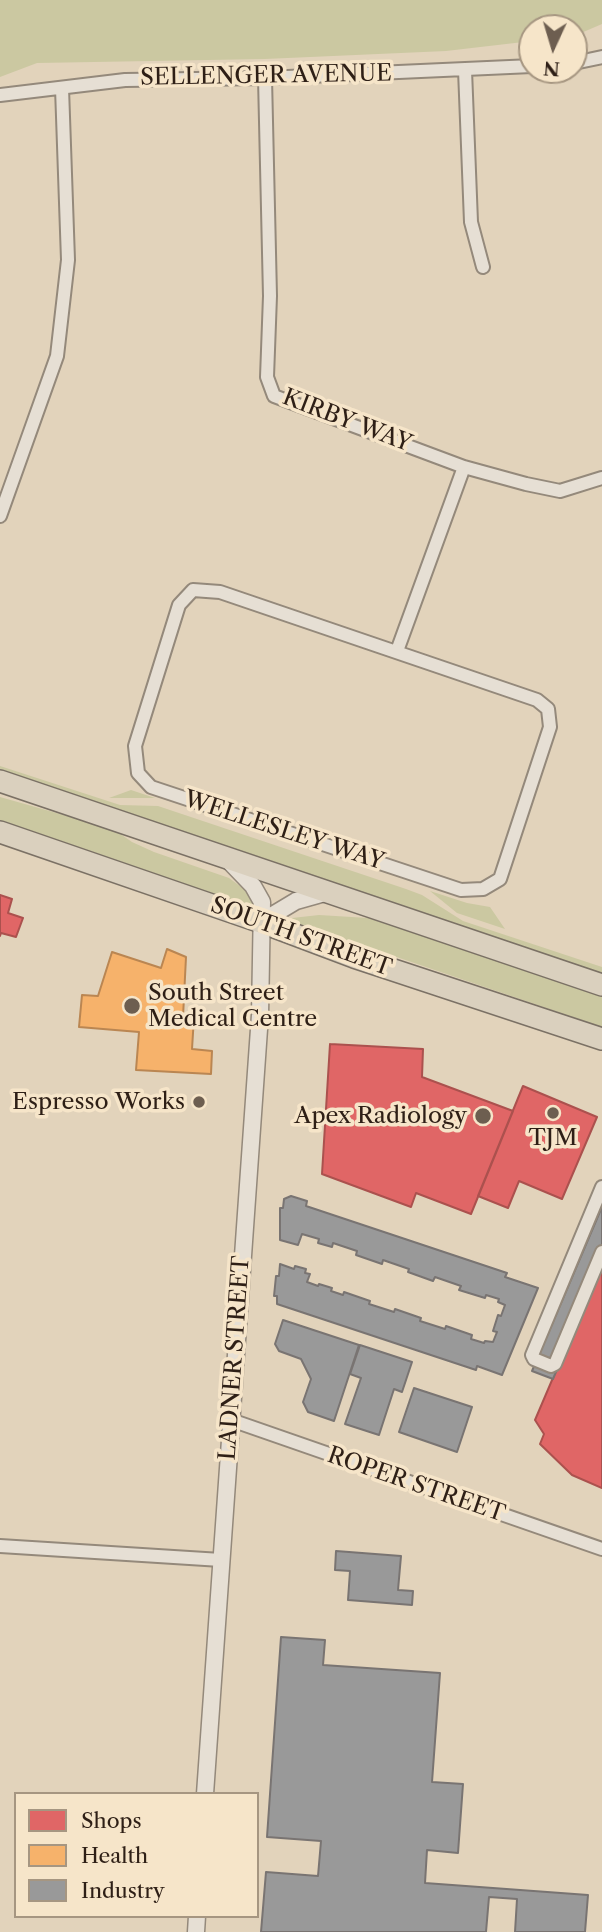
<!DOCTYPE html>
<html>
<head>
<meta charset="utf-8">
<style>
  body { margin:0 }
  #map { position:relative; width:602px; height:1932px; overflow:hidden; background:#e2d3bb; font-family:"Libre Caslon Text",serif }
  canvas { display:block }
  .legend { position:absolute; left:14px; top:1792px; width:245px; height:126px; box-sizing:border-box; background:#f6e5c9; border:2px solid #a69681; margin:0; padding:9px 12px; list-style:none; font-size:21px; color:#2e1f16 }
  .legend li { display:flex; align-items:center; gap:14px; height:35px }
  .legend b { width:35px; border:2px solid #a69681 }
  .north { position:absolute; left:518px; top:14px; width:70px; height:70px; box-sizing:border-box; background:#f6e5c9; border:2px solid #a69681; border-radius:50%; rotate:184deg; font-size:19px; font-weight:700; line-height:28px; text-align:center; color:#2e1f16 }
  .north::after { content:''; display:block; margin:auto; width:24px; height:32px; background:#6d5e50; clip-path:polygon(50% 0,100% 100%,50% 72%,0 100%) }
</style>
</head>
<body>
<div id="map">
<canvas width="602" height="1932"></canvas>
<ul class="legend">
<li><b style="height:19px;background:#e06666"></b>Shops</li>
<li><b style="height:19px;background:#f6b26b"></b>Health</li>
<li><b style="height:19px;background:#999"></b>Industry</li>
</ul>
<div class="north">N</div>
</div>
<script>
const ctx = document.querySelector('canvas').getContext('2d');
ctx.lineJoin = 'round';
function fillPath(path, color) {
  ctx.fillStyle = color;
  ctx.fill(path, 'evenodd');
}
function poly(rows) {
  const path = new Path2D();
  for (const r of rows) {
    path.moveTo(r[0], r[1]);
    for (let i = 2; i < r.length; i += 2) path.lineTo(r[i], r[i + 1]);
  }
  return path;
}
function strokePath(path, color, width, dash) {
  ctx.strokeStyle = color;
  ctx.lineWidth = width;
  ctx.lineCap = dash ? 'butt' : 'round';
  ctx.setLineDash(dash || []);
  ctx.stroke(path);
}
function drawText(font, color, halo, rows, align = 'center') {
  ctx.font = font + ' "Libre Caslon Text",serif';
  ctx.lineWidth = 7;
  ctx.setLineDash([]);
  ctx.textBaseline = 'middle';
  ctx.strokeStyle = halo;
  ctx.fillStyle = color;
  for (const [text, x, y, turn = 0] of rows) {
    ctx.save();
    ctx.translate(x, y);
    ctx.rotate((+turn || 0) * Math.PI / 180);
    ctx.textAlign = isNaN(turn) ? turn : align;
    if (halo) ctx.strokeText(text, 0, 0);
    ctx.fillText(text, 0, 0);
    ctx.restore();
  }
}
fillPath(poly([
  [0,0,602,0,602,24,574,36,574,28,532,28,532,41,446,51,265,59,37,63,0,77],
  [0,766,120,805,158,806,406,889,422,895,463,921,602,967,602,975,0,771],
  [131,790,155,798,109,798],
  [0,797,113,829,132,842,154,852,229,878,244,889,255,906,246,907,0,824],
  [430,891,467,903,490,907,505,929,457,913],
  [319,915,368,918,602,994,602,1027,291,921,292,918]
]), '#cbc8a1');
const shops = poly([
  [0,895,12,899,8,913,23,918,16,937,1,933,0,936,0,895],
  [330,1044,423,1049,422,1077,513,1111,471,1214,416,1193,411,1207,322,1174,330,1044],
  [523,1086,597,1117,562,1199,519,1181,508,1208,478,1196,523,1086],
  [602,1263,602,1488,572,1475,540,1444,544,1434,535,1420,602,1263]
]);
fillPath(shops, '#e06666');
strokePath(shops, '#ab514e', 2);
const health = poly([
  [167,949,186,957,183,1017,194,1017,192,1049,212,1051,211,1074,136,1070,139,1032,79,1027,82,995,98,996,112,952,161,968,167,949]
]);
fillPath(health, '#f6b26b');
strokePath(health, '#ba8652', 2);
const industry = poly([
  [291,1196,307,1201,306,1206,507,1273,505,1277,538,1288,502,1375,477,1366,476,1370,277,1304,277,1296,274,1296,276,1276,279,1276,280,1264,294,1269,295,1266,306,1269,305,1273,310,1274,307,1282,318,1286,319,1284,332,1288,331,1291,343,1295,344,1292,370,1301,369,1304,394,1312,395,1309,421,1318,420,1321,445,1329,446,1326,472,1335,471,1339,484,1343,485,1341,493,1342,497,1332,493,1331,498,1315,501,1316,505,1305,498,1302,499,1299,486,1295,485,1298,459,1290,461,1286,435,1277,433,1281,408,1272,409,1269,383,1260,382,1264,356,1255,357,1251,333,1243,332,1247,318,1243,319,1239,302,1234,298,1245,280,1240,280,1208,283,1208,284,1199,291,1196],
  [602,1207,602,1263,553,1379,532,1371,602,1207],
  [283,1320,359,1345,334,1421,308,1412,303,1402,311,1379,301,1359,279,1351,275,1344,283,1320],
  [360,1345,412,1362,402,1392,394,1389,379,1435,345,1424,361,1378,350,1374,360,1345],
  [414,1388,472,1407,457,1452,399,1432,414,1388],
  [336,1551,401,1556,398,1590,413,1591,412,1605,348,1600,350,1571,335,1570,336,1551],
  [281,1637,325,1640,323,1665,440,1673,432,1782,463,1784,458,1853,427,1850,425,1883,588,1895,585,1932,515,1932,517,1899,489,1897,486,1932,261,1932,266,1872,318,1876,321,1841,267,1837,281,1637]
]);
fillPath(industry, '#999');
strokePath(industry, '#797472', 2);
const minor = poly([
  [574,63,602,57],
  [465,70,471,222,483,267],
  [265,78,270,296,267,377,274,396,464,467,526,484,560,491,602,478],
  [0,95,125,80,265,78,532,66],
  [0,516,57,356,68,260,62,88],
  [193,590,220,592,537,700,548,709,550,727,500,879,483,889,461,890,151,787,138,773,135,746,179,605,193,590],
  [397,651,464,467],
  [602,1187,532,1355,534,1359,551,1366,555,1364,602,1252],
  [231,1420,602,1549],
  [0,1546,221,1560]
]);
const tertiary = poly([
  [261,922,296,901,328,892],
  [205,1794,260,1015,262,902,253,886,228,860],
  [196,1932,197,1916]
]);
const trunk = poly([
  [0,781,602,985],
  [0,832,261,922,354,957,602,1039]
]);
strokePath(minor, '#94897b', 16);
strokePath(tertiary, '#94897b', 19);
strokePath(trunk, '#7b7165', 24);
strokePath(minor, '#e6dfd4', 12);
strokePath(tertiary, '#e6dfd4', 16);
strokePath(trunk, '#dad0be', 21);
for (const [x, y, r, color] of [
  [132,1006,9,"#6d5e50"],
  [199,1102,7,"#6d5e50"],
  [553,1113,7,"#6d5e50"],
  [483,1116,9,"#6d5e50"]
]) {
  const dot = new Path2D();
  dot.arc(x, y, r, 0, 2 * Math.PI);
  ctx.fillStyle = color;
  ctx.fill(dot);
  strokePath(dot, '#f6e5c9', 2.5);
}
drawText('23px', '#2e1f16', '#f6e5c9', [
  ["SELLENGER AVENUE",266,76,-1],
  ["KIRBY WAY",347,421,21],
  ["WELLESLEY WAY",284,831,18],
  ["SOUTH STREET",301,937,20],
  ["LADNER STREET",235,1358,-86],
  ["ROPER STREET",416,1485,19]
]);
drawText('23px', '#2e1f16', '#f6e5c9', [
  ["South Street",148,993,"left"],
  ["Medical Centre",148,1019,"left"],
  ["Espresso Works",185,1102],
  ["Apex Radiology",467,1116],
  ["TJM",553,1138,"center"]
], 'right');
</script>
</body>
</html>
